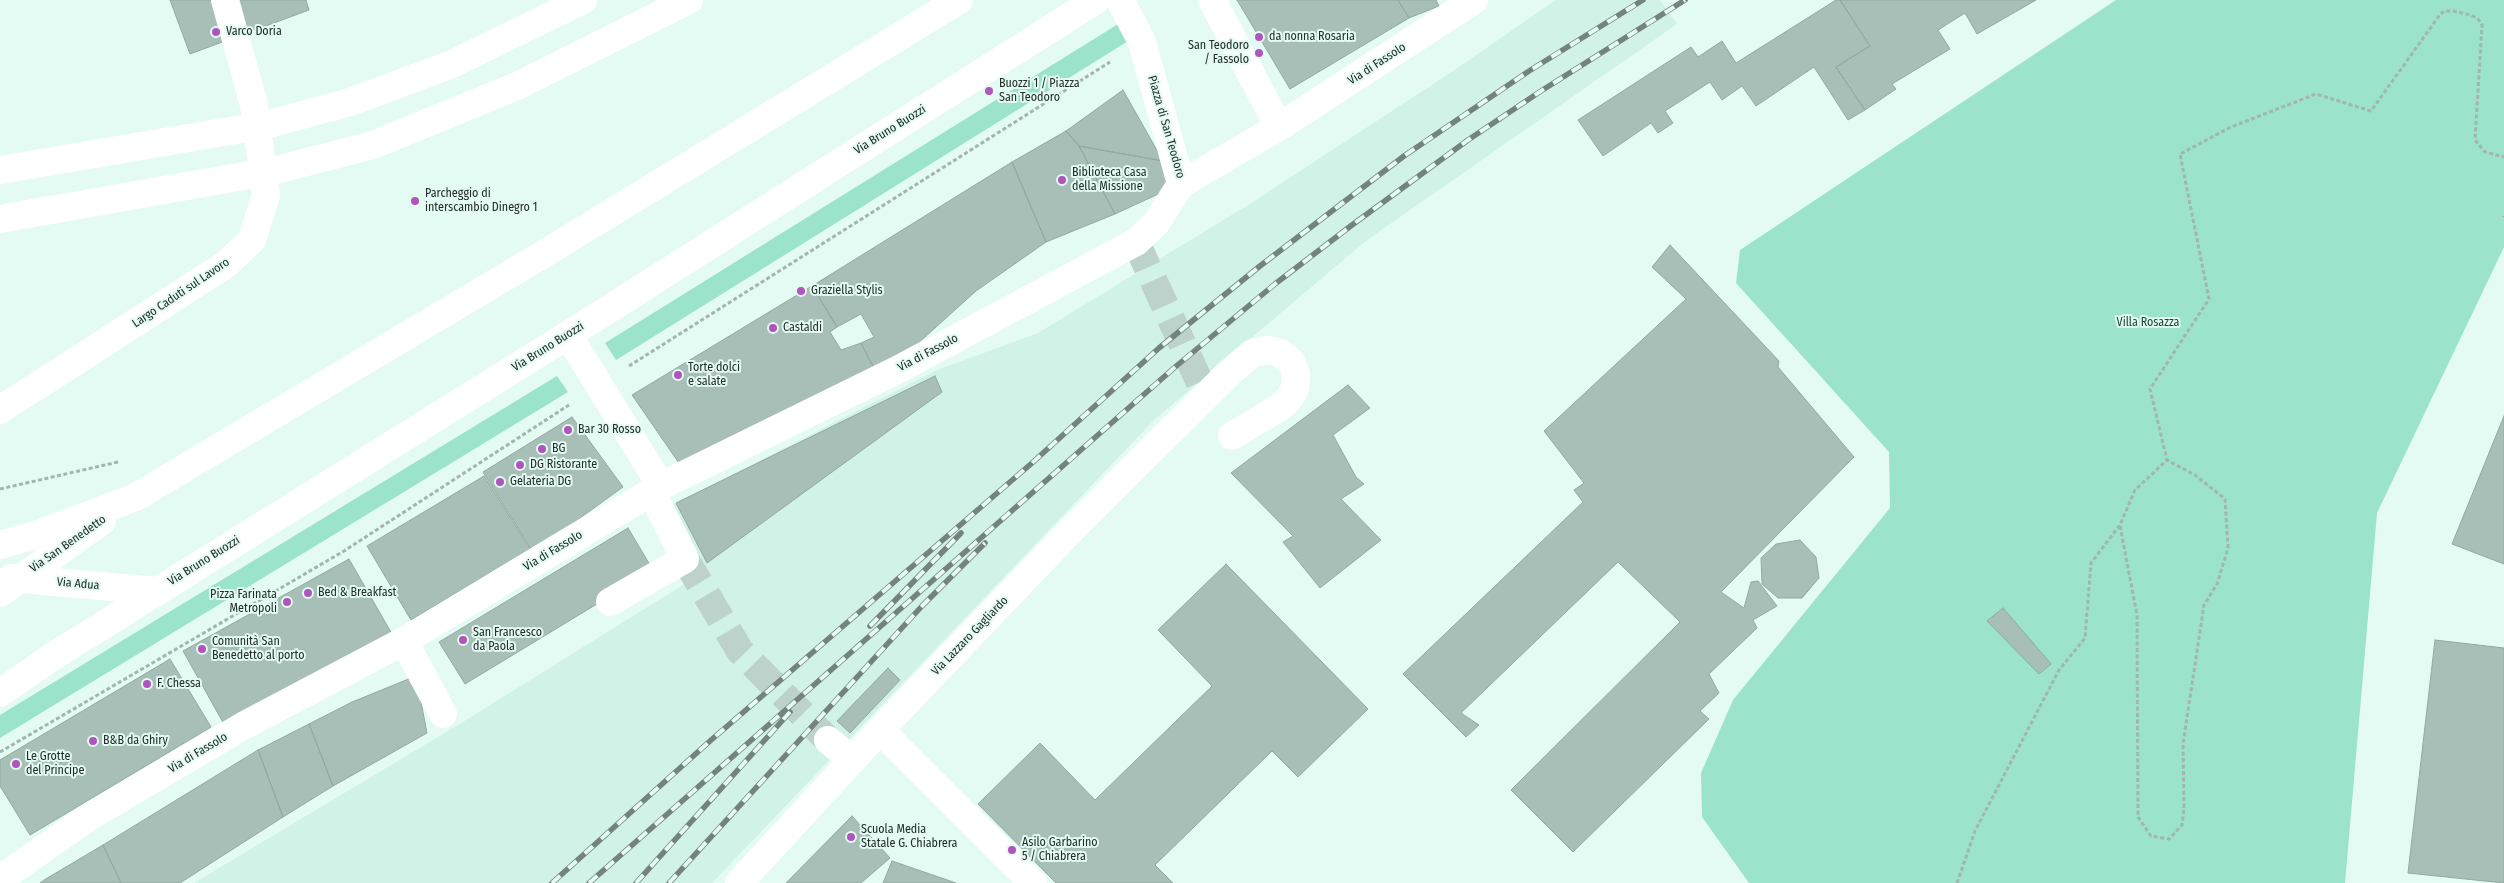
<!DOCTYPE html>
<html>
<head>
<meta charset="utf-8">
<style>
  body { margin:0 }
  canvas { display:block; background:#e3fbf2 }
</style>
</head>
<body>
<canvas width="2504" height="883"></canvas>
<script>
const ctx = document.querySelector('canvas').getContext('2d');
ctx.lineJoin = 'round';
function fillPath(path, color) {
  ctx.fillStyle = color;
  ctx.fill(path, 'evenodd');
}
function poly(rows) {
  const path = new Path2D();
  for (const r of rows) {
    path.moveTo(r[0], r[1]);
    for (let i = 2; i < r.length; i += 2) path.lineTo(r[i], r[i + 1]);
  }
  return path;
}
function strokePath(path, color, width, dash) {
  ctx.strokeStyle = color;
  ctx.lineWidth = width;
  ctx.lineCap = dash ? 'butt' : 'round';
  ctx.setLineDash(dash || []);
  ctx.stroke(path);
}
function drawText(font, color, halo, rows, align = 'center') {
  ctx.font = font + ' "Fira Sans Condensed",sans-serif';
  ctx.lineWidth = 4;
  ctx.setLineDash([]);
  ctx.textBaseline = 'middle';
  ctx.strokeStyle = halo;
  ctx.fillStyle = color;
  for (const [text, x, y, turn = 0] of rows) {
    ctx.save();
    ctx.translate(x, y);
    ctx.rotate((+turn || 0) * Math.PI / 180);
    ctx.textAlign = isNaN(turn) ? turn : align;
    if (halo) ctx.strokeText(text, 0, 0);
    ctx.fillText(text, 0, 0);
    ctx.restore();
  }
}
fillPath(poly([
  [1556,0,1660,0,1677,24,1367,240,1154,420,712,883,194,883,463,722,707,570,673,505,935,371,1038,333,1253,202,1453,71]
]), '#d1f2e6');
fillPath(poly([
  [2116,0,2504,0,2504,247,2377,513,2345,883,1749,883,1702,817,1701,773,1733,700,1890,508,1889,452,1736,283,1740,250],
  [1123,21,1133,38,616,360,605,343],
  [557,376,568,392,0,738,0,715]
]), '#9ce3cc');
const building = poly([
  [170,0,306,0,309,10,190,54,170,0],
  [1237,0,1398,0,1409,18,1290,89,1237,0],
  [1398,0,1436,0,1439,6,1409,18,1398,0],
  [1836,0,1840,0,1870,46,1836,67,1865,110,1848,120,1814,67,1756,106,1742,86,1722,100,1710,82,1665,111,1673,123,1658,133,1651,123,1603,156,1578,120,1691,47,1698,57,1722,41,1736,63,1836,0],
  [1840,0,2036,0,1977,34,1965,13,1938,30,1950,49,1892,84,1896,89,1865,110,1836,67,1870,46,1840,0],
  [1123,90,1163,161,1079,146,1066,131,1123,90],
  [1066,131,1079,146,1115,214,1046,242,1012,162,1066,131],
  [1079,146,1163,161,1167,190,1115,214,1079,146],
  [1012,162,1046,242,976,291,894,365,876,372,861,343,874,337,861,314,837,327,812,286,1012,162],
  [1670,245,1779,361,1778,367,1854,457,1721,592,1744,608,1751,582,1758,581,1777,606,1753,620,1757,628,1709,674,1719,693,1700,711,1709,719,1573,852,1511,790,1680,622,1618,562,1461,713,1479,725,1466,737,1403,674,1583,502,1574,490,1584,483,1544,431,1686,299,1652,267,1670,245],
  [812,286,837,327,830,332,841,350,861,343,876,372,681,466,632,395,812,286],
  [935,376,942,392,707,563,676,503,935,376],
  [1348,385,1370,408,1333,435,1356,477,1364,484,1341,499,1381,540,1320,588,1283,542,1293,536,1231,473,1348,385],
  [2504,416,2504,564,2452,544,2504,416],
  [572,417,623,487,533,552,483,472,572,417],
  [484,476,530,549,411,620,367,546,484,476],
  [628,528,653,570,465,684,439,642,628,528],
  [1800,540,1816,557,1819,578,1802,598,1778,598,1762,584,1761,558,1776,544,1800,540],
  [349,559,392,634,225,726,183,651,349,559],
  [1226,564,1368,709,1298,777,1272,751,1155,865,1173,883,1056,883,978,804,1040,743,1095,800,1212,686,1158,630,1226,564],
  [2003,608,2051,664,2039,674,1987,621,2003,608],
  [2435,640,2504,648,2504,883,2408,873,2435,640],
  [170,659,211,727,30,835,0,786,0,760,170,659],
  [888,668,900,680,850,733,837,721,888,668],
  [416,676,427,733,333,786,309,724,352,702,416,676],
  [309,724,333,786,283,817,258,750,309,724],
  [258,750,283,817,180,883,121,883,103,845,258,750],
  [852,816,890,858,861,883,786,883,852,816],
  [103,845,121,883,40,883,44,880,103,845],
  [892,861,956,883,883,883,892,861]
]);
fillPath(building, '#a7bfb7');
strokePath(building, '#92a9a1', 1);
strokePath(poly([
  [1136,242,1206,396],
  [685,559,740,651,828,740]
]), '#bdd2ca', 28, [28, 14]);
strokePath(poly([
  [2504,217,2504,216],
  [629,366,1110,62],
  [0,489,118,462],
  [2120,526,2137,615,2138,817,2151,836,2169,839,2182,825,2184,808,2183,744,2204,605,2217,584,2228,548,2225,499,2195,475,2167,460],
  [0,752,344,551,569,405],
  [1957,883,1975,831,2059,670,2085,638,2091,563,2120,525,2135,490,2167,460,2150,389,2209,299,2180,154,2231,127,2316,94,2371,111,2439,16,2444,11,2453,11,2471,15,2478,19,2482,25,2475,140,2485,152,2504,157]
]), '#a2b5ae', 3, [4, 2.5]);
strokePath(poly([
  [1120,0,1142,42,1181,184],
  [1212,0,1279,127],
  [568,335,661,486],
  [0,410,225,265,252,240,266,195,254,105,225,0],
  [610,602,685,559,652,493],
  [404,641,443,714],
  [880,730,1033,883],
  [828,740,852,760],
  [0,879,89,817,243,726,404,641,661,486,899,369,1136,242,1156,223,1181,184,1279,127,1474,0],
  [739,883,880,730,1075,526,1229,373,1253,353,1267,350,1281,353,1291,362,1296,374,1295,388,1289,399,1280,407,1232,436]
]), '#fff', 28);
strokePath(poly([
  [0,545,38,534,136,497,547,252,959,0],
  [11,578,157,591],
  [0,593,102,521],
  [0,693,52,657,568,335,1096,0]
]), '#fff', 28);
strokePath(poly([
  [0,170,265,125,350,102,450,65,583,0],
  [0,219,272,171,373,145,517,86,689,0]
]), '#fff', 28);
const rail = poly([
  [870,626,961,533],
  [552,883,710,741,1032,463,1159,348,1260,266,1404,156,1529,71,1643,0],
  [589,883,1174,368,1275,284,1352,225,1468,140,1541,91,1685,0],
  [636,883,790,712],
  [669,883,922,606,985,543]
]);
strokePath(rail, '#74837d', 5.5);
strokePath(rail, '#e3fbf2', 4, [11]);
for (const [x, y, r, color] of [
  [216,32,5,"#b054be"],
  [1259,37,5,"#b054be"],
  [1259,53,5,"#b054be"],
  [989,91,5,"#b054be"],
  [1062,180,5,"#b054be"],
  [415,201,5,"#b054be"],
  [801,291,5,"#b054be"],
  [773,328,5,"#b054be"],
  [678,375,5,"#b054be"],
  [568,430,5,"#b054be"],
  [542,449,5,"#b054be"],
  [520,465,5,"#b054be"],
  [500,482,5,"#b054be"],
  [308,593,5,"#b054be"],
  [287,602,5,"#b054be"],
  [463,640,5,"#b054be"],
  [202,649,5,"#b054be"],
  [147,684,5,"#b054be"],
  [93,741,5,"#b054be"],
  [16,764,5,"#b054be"],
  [851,837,5,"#b054be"],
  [1012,850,5,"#b054be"]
]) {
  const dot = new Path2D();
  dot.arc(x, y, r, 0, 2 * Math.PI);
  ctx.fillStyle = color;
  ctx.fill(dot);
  strokePath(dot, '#e3fbf2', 2);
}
drawText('12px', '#232c29', '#e3fbf2', [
  ["Varco Doria",226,32],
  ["da nonna Rosaria",1269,37],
  ["San Teodoro",1249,46,"right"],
  ["/ Fassolo",1249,60,"right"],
  ["Buozzi 1 / Piazza",999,84],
  ["San Teodoro",999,98],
  ["Biblioteca Casa",1072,173],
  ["della Missione",1072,187],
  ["Parcheggio di",425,194],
  ["interscambio Dinegro 1",425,208],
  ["Graziella Stylis",811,291],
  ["Castaldi",783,328],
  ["Torte dolci",688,368],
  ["e salate",688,382],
  ["Bar 30 Rosso",578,430],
  ["BG",552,449],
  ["DG Ristorante",530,465],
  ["Gelateria DG",510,482],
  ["Bed & Breakfast",318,593],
  ["Pizza Farinata",277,595,"right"],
  ["Metropoli",277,609,"right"],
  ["San Francesco",473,633],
  ["da Paola",473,647],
  ["Comunità San",212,642],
  ["Benedetto al porto",212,656],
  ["F. Chessa",157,684],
  ["B&B da Ghiry",103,741],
  ["Le Grotte",26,757],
  ["del Principe",26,771],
  ["Scuola Media",861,830],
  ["Statale G. Chiabrera",861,844],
  ["Asilo Garbarino",1022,843],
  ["5 / Chiabrera",1022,857]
], 'left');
drawText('12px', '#232c29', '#e3fbf2', [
  ["Via di Fassolo",1377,64,-33],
  ["Piazza di San Teodoro",1166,127,74],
  ["Via Bruno Buozzi",890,130,-32],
  ["Largo Caduti sul Lavoro",181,293,-34],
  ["Via Bruno Buozzi",548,347,-32],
  ["Via di Fassolo",928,353,-28],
  ["Via San Benedetto",68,544,-35],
  ["Via di Fassolo",553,551,-31],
  ["Via Bruno Buozzi",204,561,-32],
  ["Via Adua",78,584,5],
  ["Via Lazzaro Gagliardo",970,636,-46],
  ["Via di Fassolo",198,753,-31]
]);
drawText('12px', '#184538', '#e3fbf2', [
  ["Villa Rosazza",2148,323]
]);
</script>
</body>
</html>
